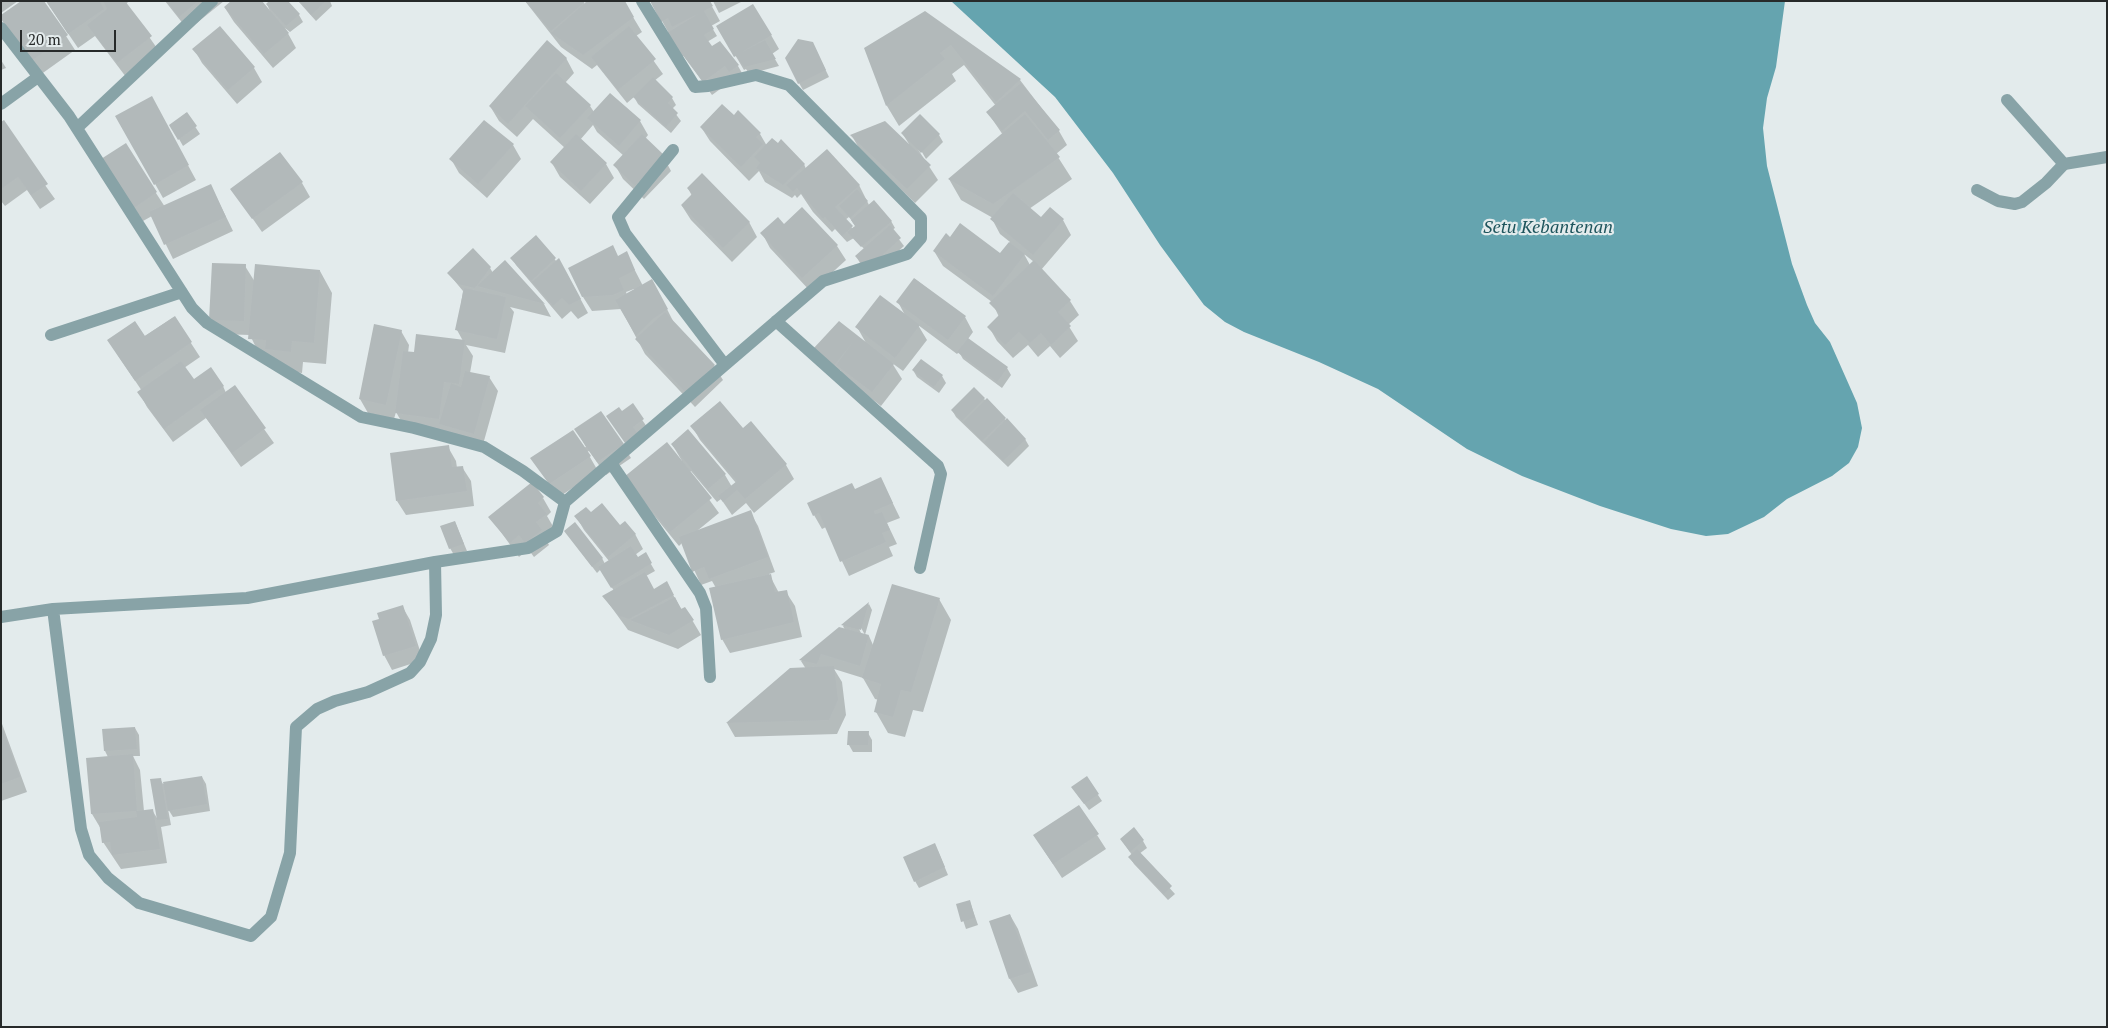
<!DOCTYPE html>
<html>
<head>
<meta charset="utf-8">
<style>
  body { margin:0 }
  #map { position:relative; width:2108px; height:1028px; overflow:hidden; background:#e3ebec; font-family:"PT Serif",serif }
  canvas { display:block }
  .frame { position:absolute; inset:0; border:2px solid #272a2a; pointer-events:none }
  .scale { position:absolute; left:20px; top:30px; width:96px; height:22px; box-sizing:border-box; border:2px solid #272a2a; border-top:0; padding-left:6px; font-size:15px; line-height:18px; white-space:nowrap; color:#272a2a; -webkit-text-stroke:4px #e3ebec; paint-order:stroke }
</style>
</head>
<body>
<div id="map">
<canvas width="2108" height="1028"></canvas>
<div class="frame"></div>
<div class="scale">20 m</div>
</div>
<script>
const ctx = document.querySelector('canvas').getContext('2d');
ctx.lineJoin = 'round';
function fillPath(path, color) {
  ctx.fillStyle = color;
  ctx.fill(path, 'evenodd');
}
function poly(rows) {
  const path = new Path2D();
  for (const r of rows) {
    path.moveTo(r[0], r[1]);
    for (let i = 2; i < r.length; i += 2) path.lineTo(r[i], r[i + 1]);
  }
  return path;
}
function strokePath(path, color, width, dash) {
  ctx.strokeStyle = color;
  ctx.lineWidth = width;
  ctx.lineCap = dash ? 'butt' : 'round';
  ctx.setLineDash(dash || []);
  ctx.stroke(path);
}
function drawText(font, color, halo, rows, align = 'center') {
  ctx.font = font + ' "PT Serif",serif';
  ctx.lineWidth = 4.5;
  ctx.setLineDash([]);
  ctx.textBaseline = 'middle';
  ctx.strokeStyle = halo;
  ctx.fillStyle = color;
  for (const [text, x, y, turn = 0] of rows) {
    ctx.save();
    ctx.translate(x, y);
    ctx.rotate((+turn || 0) * Math.PI / 180);
    ctx.textAlign = isNaN(turn) ? turn : align;
    if (halo) ctx.strokeText(text, 0, 0);
    ctx.fillText(text, 0, 0);
    ctx.restore();
  }
}
fillPath(poly([
  [951,1,1785,1,1776,67,1767,98,1763,128,1767,166,1792,264,1807,305,1815,323,1830,342,1857,403,1862,428,1858,447,1849,463,1832,476,1787,499,1764,517,1728,534,1706,536,1671,529,1600,506,1522,476,1467,449,1378,389,1319,362,1244,332,1225,322,1204,305,1160,245,1113,173,1055,97]
]), '#65a4af');
fillPath(poly([
  [1,1,18,1,1,13],
  [46,1,129,1,126,4,159,51,126,77,95,36,78,48],
  [165,1,224,1,188,30],
  [298,1,330,1,332,6,316,21],
  [525,1,583,1,585,5,633,17,642,32,636,36,663,74,654,81,672,98,676,105,672,109,681,121,671,133,638,104,634,97,627,103,597,65,592,69,561,47],
  [651,1,709,1,720,21,711,26,717,36,707,42,711,48,738,66,746,80,734,79,712,95,684,56,682,57],
  [713,1,743,1,719,13],
  [267,4,299,15,303,22,290,32,285,28,296,48,273,68,234,22,225,8,271,14],
  [925,12,1020,80,1059,131,1067,145,1056,154,1072,179,1029,209,1041,219,1063,220,1071,235,1041,270,1070,301,1079,315,1068,325,1078,341,1060,358,1050,346,1038,357,1028,345,1013,358,997,341,989,327,999,317,992,302,943,266,934,251,950,238,1000,255,1010,242,1000,234,992,219,993,218,961,200,949,179,1003,135,988,113,996,106,964,65,952,74,956,81,899,126,887,106,866,49],
  [1024,254,1034,262,1030,265],
  [718,26,771,35,779,49,772,54,779,66,749,74,746,69,744,70],
  [9,31,66,36,75,50,40,75],
  [194,49,254,68,262,82,237,104,202,63],
  [816,50,829,77,803,90,799,83],
  [566,58,574,73,565,83,590,106,594,112,640,121,648,135,645,139,663,156,671,171,644,199,623,179,615,165,624,156,597,132,593,125,580,140,606,164,614,178,590,204,560,177,552,163,565,148,533,119,517,137,499,121,490,106],
  [1,60,6,68,1,70],
  [159,112,196,180,163,198,117,116],
  [186,113,200,134,183,146,171,125],
  [734,116,760,134,767,146,804,164,806,169,859,185,869,205,891,221,895,228,892,230,904,246,881,267,860,263,856,256,866,251,854,238,847,242,835,229,832,232,813,212,801,194,797,198,795,195,792,198,765,182,759,171,749,181,710,141,701,127],
  [849,217,856,227,853,229,845,220],
  [1,124,55,199,40,209,27,190,5,206,1,201],
  [902,133,939,135,943,142,926,159,919,147,917,148,938,180,915,203,860,150,852,136,909,144],
  [125,145,165,207,211,186,233,231,173,259,152,216,143,221,111,174],
  [513,145,521,159,487,198,459,173,451,159],
  [302,183,310,197,262,232,232,189],
  [688,188,749,222,757,237,732,262,691,220,682,206,692,196],
  [784,226,837,246,846,260,811,292,770,248,762,233],
  [536,237,567,274,588,313,578,319,571,311,562,319,516,265,512,258],
  [626,253,643,286,660,295,675,325,714,366,723,380,695,407,645,354,621,309,592,311,583,297,618,257],
  [634,289,635,290,627,295,626,292],
  [505,261,544,304,551,317,510,307,514,312,505,353,466,345,473,356,470,373,489,377,498,391,482,448,405,428,396,412,394,419,368,413,360,399,401,331,409,345,408,353,415,354,463,341,457,330,463,291,448,273,490,268,493,273],
  [245,266,255,282,320,271,332,293,326,364,303,362,302,373,279,370,262,360,250,335,219,334,211,320],
  [915,279,965,317,973,332,968,339,1007,368,1011,375,1002,388,963,359,959,352,957,354,918,325,927,340,903,371,892,363,902,379,881,406,846,379,840,370,838,372,818,356,839,323,866,343,857,327,906,317,898,302],
  [174,317,200,357,184,368,194,381,223,386,226,393,234,387,274,443,241,467,206,418,173,442,147,407,139,392,142,391,117,354],
  [913,370,942,376,946,383,939,393,917,377],
  [984,399,1025,439,1029,446,1008,467,956,417,952,410],
  [632,405,647,427,641,442,622,413],
  [692,426,743,430,786,465,794,479,754,513,746,503,732,515,721,499,717,502,691,471,689,472,719,513,697,531,750,512,758,526,775,572,769,574,779,593,786,592,795,606,802,637,730,653,722,639,716,588,712,581,701,585,682,543,679,546,634,491,682,461,672,444,725,475,732,487,736,483,700,440],
  [576,430,622,444,631,458,606,475,589,451,587,452,598,471,559,497,532,459,586,447],
  [448,447,456,461,457,468,462,467,471,481,474,506,406,515,397,501],
  [881,479,900,518,887,523,897,544,889,547,893,556,849,576,826,527,822,529,814,515,855,490],
  [543,498,551,512,547,516,554,528,544,536,549,545,534,557,528,549,519,557,490,517],
  [591,514,635,534,643,549,635,555,637,558,645,554,655,571,646,576,654,590,666,583,682,610,685,608,701,635,678,649,628,630,604,597,614,591,601,569,597,573,565,531,602,558,605,564,609,561,584,530,576,516],
  [455,522,467,551,454,555,450,548],
  [939,599,951,620,923,712,913,710,905,737,888,733,876,712,879,700,875,699,863,678,834,669,842,682,846,715,837,734,735,737,727,723,806,669,801,661,840,628,845,630,843,626,869,604,872,610,865,635,869,636,873,645],
  [859,624,865,635,862,635,857,625],
  [402,606,410,620,423,660,392,670,384,655],
  [1,721,27,792,1,801],
  [135,728,139,735,140,756,133,756,140,770,144,811,152,810,157,818,160,779,163,784,202,777,206,784,210,811,173,817,168,809,171,825,161,827,167,863,121,869,103,842,101,829,92,814,88,759,108,757,105,751,103,730],
  [868,733,872,740,872,752,853,752,849,745],
  [1077,794,1098,795,1102,801,1089,810],
  [1097,835,1106,849,1062,878,1043,849],
  [1121,839,1143,841,1147,848,1139,854,1175,894,1168,900,1134,864,1130,858,1132,855],
  [938,851,948,875,919,888,915,881],
  [970,902,978,925,966,929,958,905],
  [1010,915,1018,929,1038,986,1018,993,1010,979]
]), '#0003');
fillPath(poly([
  [21,1,44,1,68,35,31,61,1,19,1,15],
  [46,1,100,1,104,9,68,34],
  [103,1,125,1,152,36,117,63,87,25,107,9],
  [166,1,198,1,179,17],
  [231,1,262,1,289,33,264,54,224,7],
  [269,1,288,1,300,14,286,26,266,4],
  [299,1,326,1,311,15],
  [525,1,586,1,551,31],
  [587,1,625,1,634,17,583,55,551,33],
  [650,1,710,1,713,6,704,11,714,29,704,35,712,46,720,41,739,65,729,72,725,66,703,82,679,50,678,51,667,33,698,14,672,27,668,18,661,22],
  [753,4,772,35,742,52,765,40,776,59,744,67,736,56,734,57,716,26],
  [925,11,1021,79,996,102,951,45,940,53,945,59,886,106,864,48],
  [220,26,255,67,228,90,192,49],
  [629,26,656,59,618,90,591,57],
  [798,39,813,42,826,70,798,84,785,58],
  [547,40,567,58,508,124,489,106],
  [556,73,591,105,560,138,525,106],
  [653,77,673,97,668,103,678,113,666,127,633,97],
  [1021,83,1060,130,1048,140,1025,111,1002,131,986,112],
  [610,93,641,120,619,146,587,118],
  [152,96,189,165,154,185,115,116],
  [722,104,734,115,738,110,761,133,756,137,763,144,741,167,700,127],
  [187,112,197,126,178,140,169,125],
  [920,114,940,134,921,153,901,133],
  [1025,114,1060,157,993,204,948,179],
  [4,120,48,184,31,195,18,177,1,189,1,122],
  [484,120,514,144,478,184,449,159],
  [885,121,931,165,907,189,850,135],
  [576,134,607,163,581,191,550,162],
  [642,134,664,155,635,186,613,165],
  [772,138,778,143,781,139,805,164,783,185,756,168,760,163,754,157],
  [126,143,157,192,134,208,101,159],
  [827,149,860,185,835,207,853,226,842,236,825,217,823,219,797,188,793,192,786,185],
  [280,152,303,182,252,219,230,189],
  [702,173,750,222,723,248,681,205,692,194,687,188],
  [211,184,226,217,164,245,149,212],
  [857,189,868,201,850,218,839,206],
  [1013,193,1041,217,1050,207,1064,219,1033,255,990,219],
  [874,200,892,221,861,247,847,232,855,226,851,220],
  [802,207,838,245,802,278,760,233,778,217,784,224],
  [960,223,1000,253,1009,242,1025,254,993,296,933,251,946,233,950,237],
  [890,225,901,238,877,260,864,266,855,256],
  [536,235,556,258,531,281,510,258],
  [613,245,618,256,627,251,635,270,619,278,624,290,613,295,582,297,568,268],
  [473,248,491,267,475,288,458,284,447,273],
  [559,258,581,299,569,305,562,298,553,306,532,282],
  [505,260,545,304,477,286],
  [1034,260,1071,300,1058,312,1071,326,1051,345,1041,333,1030,343,1019,332,1005,345,987,327,1000,314,989,303],
  [212,263,246,264,244,321,209,320],
  [255,264,320,270,314,343,292,341,291,352,265,349,266,340,248,339],
  [914,278,966,316,948,340,896,302],
  [652,279,668,309,654,318,636,336,615,300],
  [464,288,506,297,497,339,455,330],
  [880,295,920,325,895,358,855,327],
  [665,312,715,365,686,393,635,339],
  [175,316,192,342,135,381,107,340,135,321,145,336],
  [839,321,894,364,872,392,836,365,852,343,834,366,813,349],
  [374,324,402,330,386,405,359,399],
  [416,334,465,340,459,384,444,382,439,419,395,413,403,351,414,352],
  [968,338,1008,367,997,382,957,352],
  [921,359,943,375,934,387,912,370],
  [181,361,194,379,211,367,224,386,164,429,137,392],
  [465,371,490,376,474,434,439,424,451,383,461,387],
  [235,385,266,428,232,453,200,410],
  [974,387,985,398,962,421,951,410],
  [987,398,1006,418,982,441,963,422],
  [720,401,743,428,751,421,787,464,745,499,737,490,723,502,718,496,737,481,690,426],
  [633,403,644,419,633,427,638,434,625,443,606,416,619,407,622,411],
  [601,411,624,444,597,462,574,429],
  [1007,418,1026,439,1003,461,984,442],
  [688,429,726,474,708,489,671,444],
  [573,430,591,456,549,484,530,458],
  [667,442,712,498,670,532,624,477],
  [449,445,452,467,463,466,467,491,396,501,390,453],
  [881,477,893,503,874,511,875,514,882,512,890,530,882,533,886,542,840,562,819,513,813,516,807,503,852,483,855,489],
  [532,482,544,497,538,503,547,514,536,522,542,530,525,543,519,535,510,543,488,517],
  [602,503,620,525,625,521,636,534,608,557,574,516,586,507,591,512],
  [751,510,768,557,709,579,704,567,692,572,679,537],
  [455,521,464,544,449,549,440,526],
  [575,522,603,558,592,567,564,531],
  [631,546,638,557,646,552,652,563,611,588,598,567],
  [645,572,654,589,667,581,674,595,629,619,619,616,602,596],
  [771,574,775,592,787,590,794,622,721,640,709,588],
  [892,584,940,598,911,692,901,690,893,717,874,712,881,684,862,678],
  [675,597,681,609,685,607,694,620,669,635,630,620],
  [869,602,861,630,841,625],
  [403,605,416,646,383,656,372,621,379,619,377,613],
  [839,627,869,635,860,666,821,654,817,664,799,660],
  [834,666,838,700,829,720,726,723,790,668],
  [1,725,20,777,1,784],
  [135,727,137,749,104,751,102,729],
  [848,731,869,731,868,745,847,745],
  [133,754,137,811,153,809,160,849,112,855,110,842,102,843,99,822,137,817,136,811,91,814,86,758],
  [202,776,207,804,168,811,163,782],
  [1087,776,1099,794,1084,804,1071,787],
  [161,778,168,819,157,820,150,779],
  [1079,805,1099,834,1053,864,1033,835],
  [1134,827,1144,840,1130,852,1120,839],
  [935,843,945,867,914,882,903,857],
  [1137,849,1172,886,1164,894,1128,857],
  [970,900,975,918,961,922,956,904],
  [1010,914,1031,972,1009,979,989,921]
]), '#b2b9ba');
strokePath(poly([
  [1977,190,1998,201,2015,204,2022,202,2046,183,2064,164]
]), '#88a3a7', 12);
strokePath(poly([
  [1,28,69,116,174,280,192,308,207,323,361,417,414,428,484,447,523,471,565,502],
  [2007,100,2064,164,2107,157],
  [1,104,38,77],
  [77,128,212,1],
  [673,150,618,217,625,233,725,365],
  [776,321,938,466,941,474,920,568],
  [51,335,182,292],
  [611,463,700,593,706,608,710,677],
  [53,609,81,829,89,855,108,878,139,903,251,936,271,917,290,853,296,727,317,709,335,701,368,692,410,673,420,662,431,639,436,615,435,562],
  [1,617,53,609,247,598,435,562,528,548,557,531,565,502,823,281,907,254,921,238,921,218,789,85,756,75,708,86,695,87,642,1]
]), '#88a3a7', 12);
drawText('italic 18px', '#1d545c', '#e3ebec', [
  ["Setu Kebantenan",1548,228]
]);
</script>
</body>
</html>
